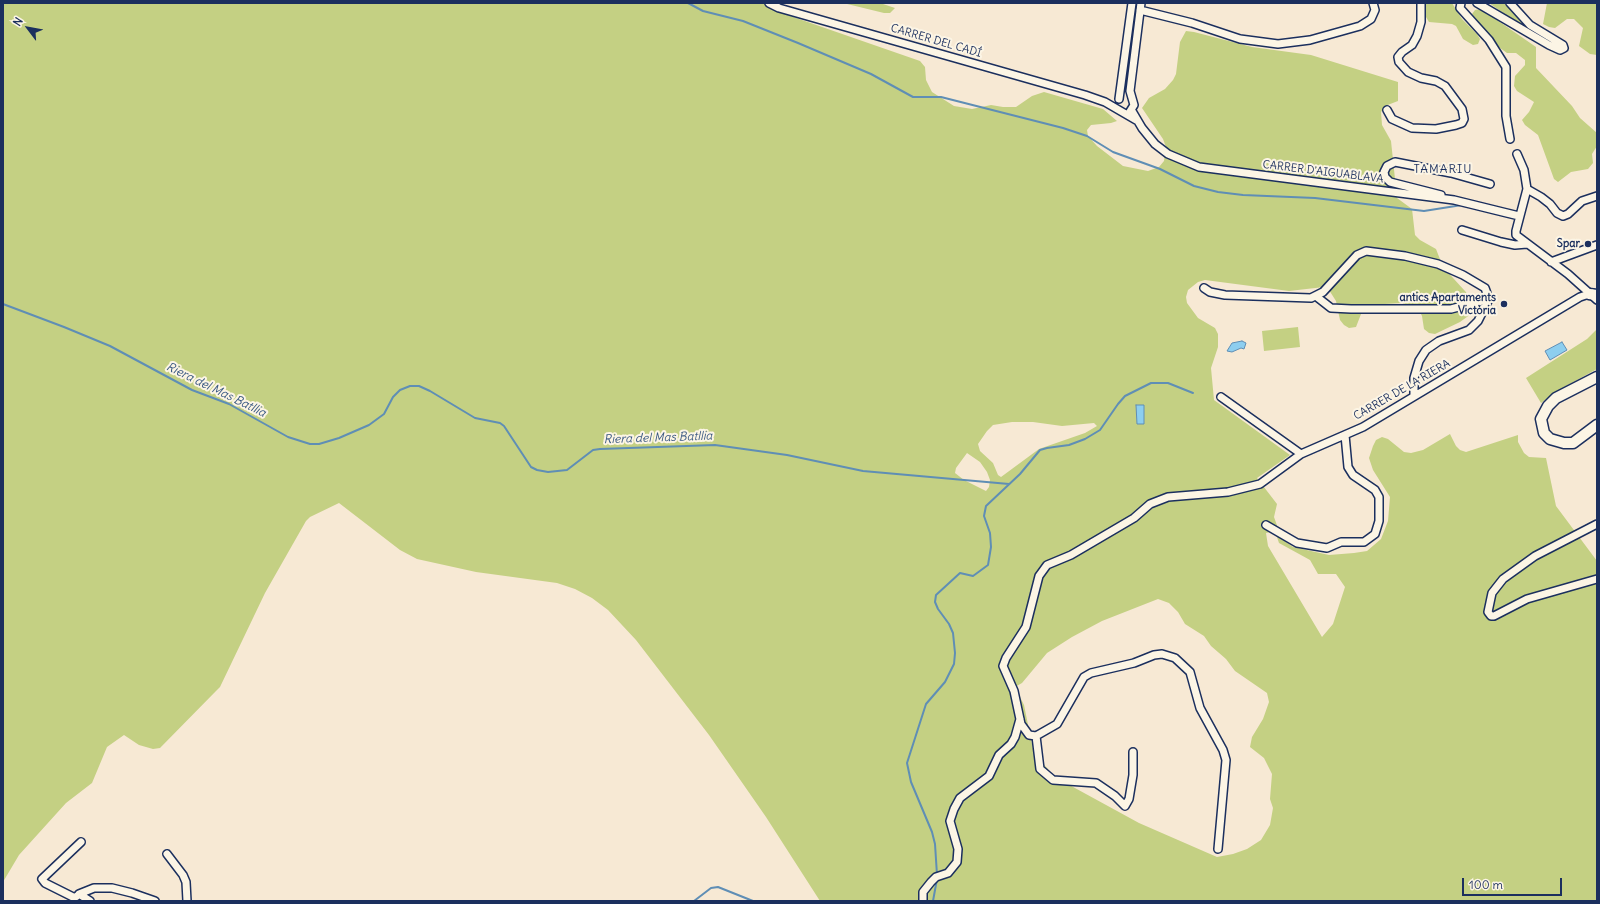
<!DOCTYPE html>
<html>
<head>
<meta charset="utf-8">
<style>
  body { margin:0 }
  #map { position:relative; width:1600px; height:904px; overflow:hidden; background:#f7e9d4; font-family:Delius,sans-serif }
  canvas { display:block }
  .frame { position:absolute; inset:0; border:4px solid #1b2f5e; pointer-events:none }
  .north { position:absolute; left:8px; top:8px; width:40px; height:40px; -webkit-text-stroke:3px #fcf5e5; paint-order:stroke; rotate:302deg; font-size:11px; font-weight:700; line-height:16px; text-align:center; color:#1b2f5e }
  .north::after { content:''; display:block; margin:auto; width:14px; height:18px; background:#1b2f5e; clip-path:polygon(50% 0,100% 100%,50% 72%,0 100%) }
  .scale { position:absolute; left:1462px; top:878px; width:100px; height:18px; box-sizing:border-box; border:2px solid #1b2f5e; border-top:0; padding-left:5px; font-size:12px; line-height:14px; white-space:nowrap; color:#1b2f5e; -webkit-text-stroke:3px #fcf5e5; paint-order:stroke }
</style>
</head>
<body>
<div id="map">
<canvas width="1600" height="904"></canvas>
<div class="frame"></div>
<div class="north">N</div>
<div class="scale">100 m</div>
</div>
<script>
const ctx = document.querySelector('canvas').getContext('2d');
ctx.lineJoin = 'round';
function fillPath(path, color) {
  ctx.fillStyle = color;
  ctx.fill(path, 'evenodd');
}
function poly(rows) {
  const path = new Path2D();
  for (const r of rows) {
    path.moveTo(r[0], r[1]);
    for (let i = 2; i < r.length; i += 2) path.lineTo(r[i], r[i + 1]);
  }
  return path;
}
function strokePath(path, color, width, dash) {
  ctx.strokeStyle = color;
  ctx.lineWidth = width;
  ctx.lineCap = dash ? 'butt' : 'round';
  ctx.setLineDash(dash || []);
  ctx.stroke(path);
}
function drawText(font, color, halo, rows, align = 'center') {
  ctx.font = font + ' Delius,sans-serif';
  ctx.lineWidth = 4;
  ctx.setLineDash([]);
  ctx.textBaseline = 'middle';
  ctx.strokeStyle = halo;
  ctx.fillStyle = color;
  for (const [text, x, y, turn = 0] of rows) {
    ctx.save();
    ctx.translate(x, y);
    ctx.rotate((+turn || 0) * Math.PI / 180);
    ctx.textAlign = isNaN(turn) ? turn : align;
    if (halo) ctx.strokeText(text, 0, 0);
    ctx.fillText(text, 0, 0);
    ctx.restore();
  }
}
fillPath(poly([
  [3,3,776,3,776,11,920,61,925,67,926,80,932,92,954,106,972,109,991,105,1003,107,1016,107,1032,96,1044,92,1103,109,1117,121,1111,123,1091,125,1087,130,1088,136,1097,146,1123,166,1148,171,1159,167,1164,161,1166,147,1163,139,1142,108,1149,98,1165,89,1173,80,1176,74,1180,42,1186,31,1194,32,1252,47,1311,55,1398,82,1398,101,1385,106,1381,112,1382,125,1391,141,1397,198,1412,209,1415,235,1420,240,1436,249,1443,267,1475,302,1471,314,1460,322,1435,334,1429,333,1424,329,1422,316,1419,310,1414,306,1402,303,1368,305,1363,309,1356,327,1349,328,1344,325,1340,320,1336,301,1329,290,1324,287,1289,291,1205,280,1198,282,1188,290,1186,297,1187,303,1198,318,1215,328,1218,334,1218,347,1211,368,1214,400,1290,455,1257,478,1277,504,1274,517,1280,534,1283,540,1293,547,1329,555,1354,553,1367,551,1381,539,1388,521,1390,497,1373,470,1369,458,1373,446,1376,440,1382,437,1388,439,1404,452,1411,453,1423,450,1450,434,1456,446,1460,450,1466,452,1518,435,1518,442,1524,453,1529,457,1546,458,1556,506,1597,561,1597,901,820,901,766,817,709,735,636,640,608,610,592,598,575,589,557,583,476,572,417,559,400,550,339,503,310,517,306,521,265,593,220,687,216,691,160,748,153,749,139,745,124,735,107,747,92,783,66,803,19,855,3,882],
  [1012,422,1033,422,1062,426,1094,423,1097,426,1085,433,1039,449,1001,477,998,475,993,463,980,451,978,444,987,431,993,425],
  [967,453,980,462,987,472,990,480,989,487,986,491,964,480,955,473,956,468],
  [1275,531,1279,543,1310,560,1318,574,1336,574,1345,587,1333,624,1322,637,1268,546,1266,533],
  [1158,599,1169,603,1178,612,1185,624,1204,636,1211,646,1226,659,1235,671,1267,693,1269,702,1263,719,1252,737,1250,747,1264,758,1272,774,1270,799,1273,808,1270,825,1261,840,1247,849,1233,854,1217,857,1139,823,1064,782,1053,780,1048,769,1034,754,1024,705,1015,687,1022,683,1047,653,1072,637,1102,621],
  [843,3,880,3,895,8,890,13,884,13],
  [1425,3,1452,3,1462,19,1477,34,1480,39,1478,44,1473,45,1463,39,1456,26,1452,24,1429,22,1426,17],
  [1489,3,1504,3,1539,34,1538,36,1526,29],
  [1547,3,1597,3,1597,55,1590,54,1579,46,1583,28,1574,19,1567,19,1555,28,1549,27,1543,24],
  [1481,9,1536,47,1536,68,1572,106,1580,118,1597,133,1597,146,1592,154,1593,163,1588,169,1571,172,1558,182,1554,179,1538,135,1525,125,1522,120,1529,112,1534,102,1517,91,1514,86,1515,76,1525,65,1525,60,1516,53,1507,53,1500,48,1473,16,1472,14,1475,10],
  [1298,327,1300,347,1264,351,1262,331],
  [1597,329,1597,369,1555,392,1541,403,1526,378,1587,339]
]), '#c4d083');
const water = poly([
  [1242,341,1246,343,1244,349,1241,348,1232,352,1227,351,1232,343,1242,341],
  [1562,342,1567,350,1550,360,1545,351,1562,342],
  [1136,405,1144,405,1144,424,1137,424,1136,405]
]);
fillPath(water, '#8dceef');
strokePath(water, '#5f8eb5', 1);
strokePath(poly([
  [688,3,703,11,743,21,798,43,871,74,913,97,941,97,1063,128,1087,136,1113,152,1160,169,1194,186,1218,192,1243,195,1315,198,1424,211,1462,205],
  [3,304,64,327,110,346,192,390,229,404,288,437,310,444,319,444,339,438,369,425,384,414,393,397,400,390,410,386,419,386,430,391,475,418,500,423,504,426,531,467,537,470,548,472,567,470,593,450,600,449,715,445,787,455,863,471,1009,484],
  [937,875,935,844,932,832,911,782,907,763,926,704,945,682,954,664,955,653,953,633,949,624,938,609,935,602,936,595,960,573,973,576,988,565,991,547,990,533,984,516,986,506,1020,474,1040,450,1047,448,1069,445,1085,439,1100,430,1118,404,1125,396,1151,383,1168,383,1193,393],
  [694,901,711,888,718,887,753,901],
  [933,901,937,879]
]), '#5f8eb5', 2);
const street = poly([
  [769,3,779,8,1085,95,1105,102,1136,120],
  [1461,3,1460,8,1489,40,1506,67,1506,116,1510,139],
  [1477,3,1549,45,1560,50,1564,48,1563,45,1530,25,1510,3],
  [1140,10,1192,23,1240,39,1278,44,1310,40,1360,26,1371,19,1375,10,1373,3],
  [1119,99,1132,3],
  [1387,110,1392,119,1412,128,1436,129,1456,125,1462,123,1464,119,1462,109,1445,86,1436,81,1421,78,1408,72,1399,62,1398,57,1402,52,1412,45,1417,36,1421,22,1421,3],
  [1132,111,1142,128,1155,144,1168,154,1199,167,1454,200,1519,216],
  [1129,113,1134,105,1130,91,1141,3],
  [1517,154,1524,170,1527,189,1516,231,1516,235,1568,274,1597,300],
  [1527,189,1541,197,1550,204,1557,213,1563,216,1568,214,1582,201,1597,196],
  [1441,195,1390,182,1385,177,1384,172,1387,166,1395,162,1451,173,1490,184],
  [1462,230,1501,242,1515,245,1527,244],
  [1551,262,1597,245],
  [1204,288,1210,292,1225,295,1311,298,1323,292,1357,255,1366,251,1405,256,1438,264,1463,275,1485,288,1489,299,1478,321,1469,330,1439,341,1426,350,1419,361,1414,378,1414,396],
  [1317,297,1331,308,1351,309,1451,309,1489,299],
  [1221,397,1301,454],
  [1597,524,1535,556,1503,579,1492,593,1488,612,1491,616,1494,616,1527,599,1597,579],
  [1266,525,1297,543,1327,548,1341,542,1364,542,1375,534,1379,521,1379,497,1375,490,1353,475,1348,467,1345,435],
  [1036,736,1029,735,1021,724,1014,691,1003,666,1006,658,1026,627,1039,576,1047,565,1071,555,1134,518,1150,504,1168,497,1228,492,1260,484,1301,454,1363,427,1580,297,1592,293],
  [1036,736,1057,724,1084,677,1091,673,1134,663,1154,655,1162,654,1175,658,1190,672,1200,708,1223,750,1226,760,1218,849],
  [1036,736,1040,769,1053,780,1096,783,1115,796,1125,806,1129,799,1133,775,1133,752],
  [167,854,183,875,186,882,187,901],
  [79,894,94,888,112,888,132,893,155,901],
  [77,896,79,894,90,901],
  [75,898,45,883,42,879,81,842],
  [923,901,923,892,931,882,936,877,948,873,957,862,958,849,950,821,954,809,960,798,989,776,999,755,1011,744,1015,737,1020,719]
]);
const secondary = poly([
  [1589,294,1597,295],
  [1597,377,1556,398,1548,406,1541,419,1544,433,1550,439,1564,443,1573,443,1597,425]
]);
strokePath(street, '#1b2f5e', 10);
strokePath(secondary, '#1b2f5e', 13);
strokePath(street, '#fcf5e5', 7);
strokePath(secondary, '#fcf5e5', 10);
for (const [x, y, r, color] of [
  [1588,244,4,"#1b2f5e"],
  [1504,304,4,"#1b2f5e"]
]) {
  const dot = new Path2D();
  dot.arc(x, y, r, 0, 2 * Math.PI);
  ctx.fillStyle = color;
  ctx.fill(dot);
  strokePath(dot, '#fcf5e5', 1.5);
}
drawText('11px', '#1b2f5e', '#fcf5e5', [
  ["CARRER DEL CADÍ",936,41,16],
  ["CARRER D'AIGUABLAVA",1323,172,7],
  ["CARRER DE LA RIERA",1402,390,-30]
]);
drawText('bold 11px', '#1b2f5e', '#fcf5e5', [
  ["Spar",1580,244],
  ["antics Apartaments",1496,298],
  ["Victòria",1496,311]
], 'right');
ctx.letterSpacing = '1px';
drawText('12px', '#1b2f5e', '#fcf5e5', [
  ["TAMARIU",1443,170]
]);
ctx.letterSpacing = '0px';
drawText('italic 12px', '#385782', '#fcf5e5', [
  ["Riera del Mas Batllia",216,390,26],
  ["Riera del Mas Batllia",658,438,-2]
]);
</script>
</body>
</html>
